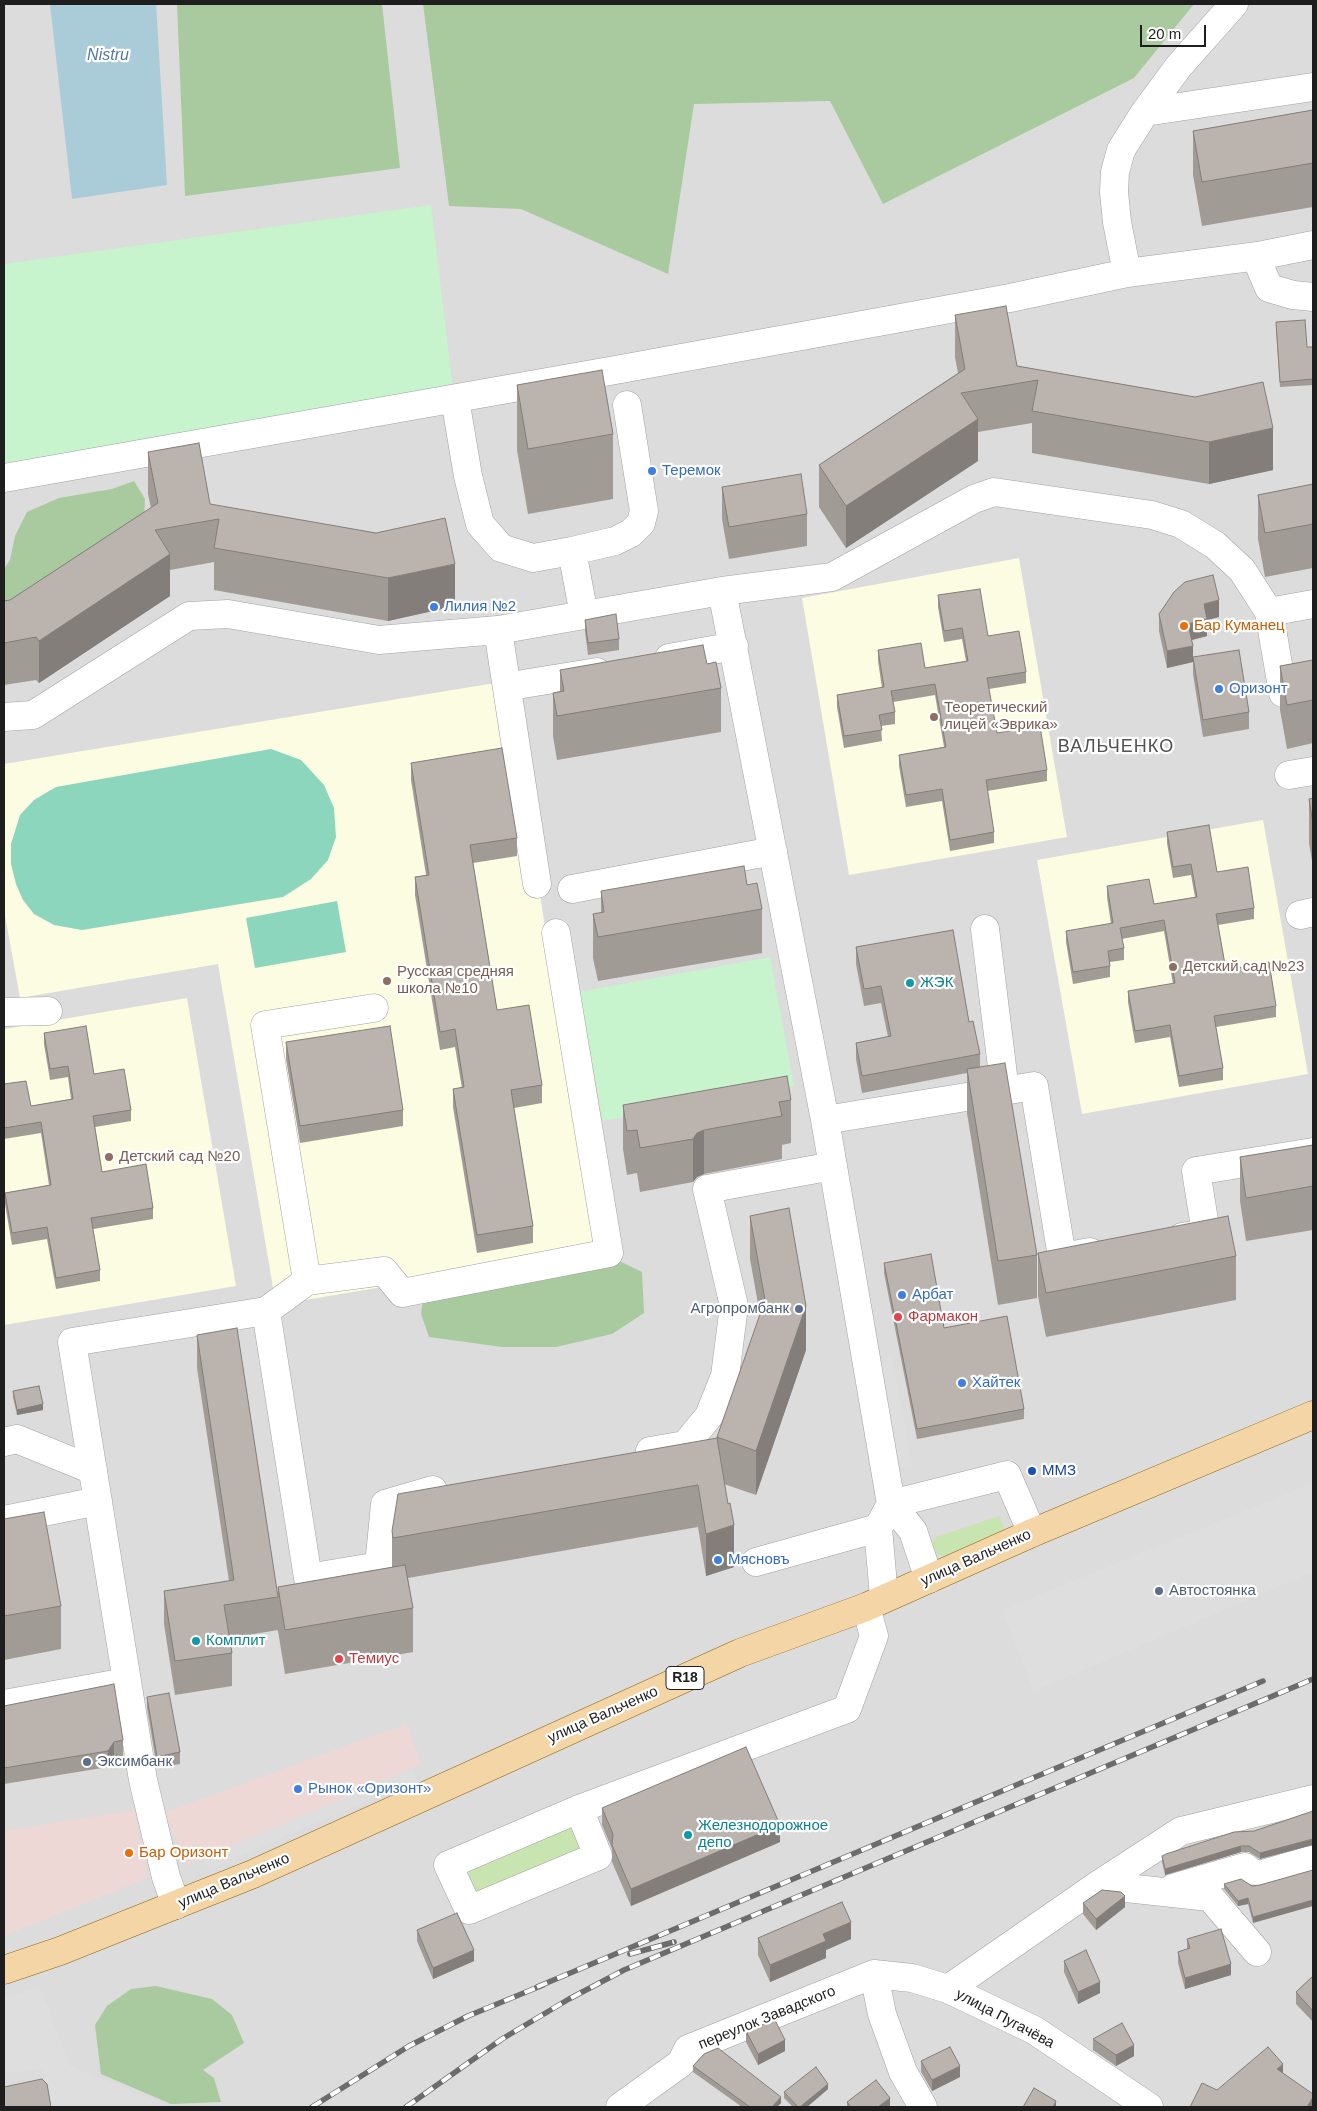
<!DOCTYPE html>
<html>
<head>
<meta charset="utf-8">
<style>
  body { margin:0 }
  #map { position:relative; width:1317px; height:2111px; overflow:hidden; background:#eeece6; font-family:Arial,sans-serif }
  canvas { display:block }
  .frame { position:absolute; inset:0; border:5px solid #1e1e1e; pointer-events:none }
  .scale { position:absolute; left:1140px; top:25px; width:66px; height:22px; box-sizing:border-box; border:2px solid #1e1e1e; border-top:0; padding-left:6px; font-size:15px; line-height:18px; white-space:nowrap; color:#1e1e1e; -webkit-text-stroke:4px #fff; paint-order:stroke }
</style>
</head>
<body>
<div id="map">
<canvas width="1317" height="2111"></canvas>
<div class="frame"></div>
<div class="scale">20 m</div>
</div>
<script>
const ctx = document.querySelector('canvas').getContext('2d');
ctx.lineJoin = 'round';
function fillPath(path, color) {
  ctx.fillStyle = color;
  ctx.fill(path, 'evenodd');
}
function poly(rows) {
  const path = new Path2D();
  for (const r of rows) {
    path.moveTo(r[0], r[1]);
    for (let i = 2; i < r.length; i += 2) path.lineTo(r[i], r[i + 1]);
  }
  return path;
}
function strokePath(path, color, width, dash) {
  ctx.strokeStyle = color;
  ctx.lineWidth = width;
  ctx.lineCap = dash ? 'butt' : 'round';
  ctx.setLineDash(dash || []);
  ctx.stroke(path);
}
function drawText(font, color, halo, rows, align = 'center') {
  ctx.font = font + ' Arial,sans-serif';
  ctx.lineWidth = 4.5;
  ctx.setLineDash([]);
  ctx.textBaseline = 'middle';
  ctx.strokeStyle = halo;
  ctx.fillStyle = color;
  for (const [text, x, y, turn = 0] of rows) {
    ctx.save();
    ctx.translate(x, y);
    ctx.rotate((+turn || 0) * Math.PI / 180);
    ctx.textAlign = isNaN(turn) ? turn : align;
    if (halo) ctx.strokeText(text, 0, 0);
    ctx.fillText(text, 0, 0);
    ctx.restore();
  }
}
fillPath(poly([
  [4,4,1313,4,1313,2107,4,2107]
]), '#dcdcdc');
fillPath(poly([
  [406,1724,421,1764,188,1865,164,1813],
  [134,1810,139,1841,143,1840,147,1878,4,1936,4,1831]
]), '#eed8d6');
fillPath(poly([
  [1019,558,1067,837,849,875,802,598],
  [507,681,595,1251,276,1305,218,964,20,998,4,910,4,764],
  [1263,820,1308,1074,1082,1114,1037,860],
  [187,998,236,1286,4,1325,4,1029]
]), '#fbfce1');
fillPath(poly([
  [999,1516,1005,1531,943,1556,933,1554,930,1545,936,1537],
  [573,1826,584,1851,482,1894,474,1892,468,1877,470,1869]
]), '#c8e4b0');
fillPath(poly([
  [177,4,382,4,400,168,185,196],
  [423,4,1194,4,1134,78,883,204,830,101,694,104,668,274,521,209,449,206],
  [134,481,145,499,144,519,4,617,4,569,10,560,15,536,27,512,59,498,112,489],
  [611,1257,642,1272,644,1313,612,1334,556,1347,502,1347,429,1337,421,1314,424,1292],
  [156,1986,212,1999,232,2015,244,2043,203,2070,214,2078,221,2102,171,2104,101,2074,95,2025,107,2006,131,1989]
]), '#a9ca9e');
fillPath(poly([
  [431,205,453,391,4,470,4,264],
  [770,957,794,1086,603,1121,579,992]
]), '#c7f4cc');
fillPath(poly([
  [271,749,301,760,324,785,334,808,336,837,328,860,311,879,283,897,82,930,54,925,34,914,23,900,16,884,11,864,11,844,20,815,34,800,56,787],
  [337,901,346,952,255,968,246,918]
]), '#8bd6bc');
fillPath(poly([
  [892,1356,913,1471,895,1465,878,1365],
  [1313,1483,1313,1572,1034,1691,1002,1610],
  [412,1769,417,1780,209,1869,204,1858],
  [40,1987,70,2066,172,2107,49,2107,43,2068,4,2074,4,1998]
]), '#dedede');
fillPath(poly([
  [50,4,156,4,167,185,72,199]
]), '#aaccd8');
const minor = poly([
  [1145,112,1313,87],
  [1258,256,1260,267,1269,288,1293,295,1313,297],
  [1127,273,1117,222,1114,192,1115,172,1121,150,1145,112,1179,66,1234,4],
  [455,399,468,476,480,524,501,548,533,558,572,551,584,615],
  [4,478,621,369,1010,298,1127,273,1258,256,1313,245],
  [572,551,615,541,631,533,641,523,644,511,627,405],
  [722,591,825,1120,891,1504,913,1531,929,1579],
  [1313,604,1269,612,1283,693,1313,688],
  [498,630,537,884],
  [669,658,734,646],
  [523,684,597,672],
  [4,717,33,715,189,616,228,614,379,640,498,630,722,591,832,577,974,499,994,492,1152,515,1181,524,1215,545,1242,570,1269,612],
  [1289,775,1313,771],
  [572,889,773,851],
  [1300,915,1313,912],
  [985,929,1005,1091],
  [4,1012,48,1011],
  [825,1120,1034,1086,1062,1257,1090,1252],
  [1182,1237,1206,1233,1196,1171,1313,1152],
  [307,1281,265,1025,374,1008],
  [266,1311,307,1281,384,1271,402,1293,609,1253,556,933],
  [4,1442,17,1439,93,1470],
  [650,1451,685,1445,709,1416,725,1376,734,1306,707,1189,833,1166],
  [4,1520,98,1501],
  [756,1562,878,1528],
  [884,1597,878,1528,891,1504,1007,1475,1032,1533],
  [4,1704,126,1682],
  [579,1809,598,1856,469,1910,448,1865,579,1809,847,1709,874,1636,866,1607],
  [1098,1885,1181,1831,1313,1799],
  [1173,1888,1245,1867,1256,1876,1311,1860],
  [176,1905,166,1877,143,1780,72,1342,266,1311,308,1578,379,1566,385,1504,433,1490],
  [874,1974,882,2014,903,2072,923,2107],
  [948,1989,1098,1885,1210,1897,1257,1952],
  [620,2107,681,2063,688,2049,874,1974,912,1978,948,1989,1034,2030,1149,2107]
]);
const major = poly([
  [4,1970,60,1951,253,1874,740,1653,866,1607,1032,1533,1313,1415]
]);
strokePath(minor, '#a2a2a2', 29);
strokePath(major, '#8b660e', 29);
strokePath(minor, '#fff', 28);
strokePath(major, '#f3d5a6', 28);
const rail = poly([
  [630,1954,674,1942],
  [537,1987,1263,1681],
  [312,2107,409,2046,468,2016,543,1985],
  [406,2107,502,2039,569,1999,624,1970,1313,1679]
]);
strokePath(rail, '#6c6c6c', 5.5);
strokePath(rail, '#fff', 4, [11]);
fillPath(poly([
  [1313,110,1313,207,1202,226,1193,175,1193,131],
  [955,315,1017,366,1195,397,1273,470,1209,484,1032,453,1032,423,978,432,978,461,846,548,819,507,819,465,958,373,955,357],
  [1276,328,1307,347,1313,347,1313,385,1280,387],
  [517,385,613,434,613,499,528,514,517,450],
  [148,452,210,504,455,606,388,621,214,590,214,562,170,570,170,596,39,683,36,680,4,685,4,601,10,600,151,508,148,494],
  [1313,484,1313,568,1265,577,1258,539,1258,495],
  [722,487,807,514,807,546,729,559,722,519],
  [938,595,988,636,1026,672,1026,683,989,689,997,733,1047,770,1047,781,987,791,994,832,994,843,950,851,942,801,906,807,899,766,899,755,944,747,935,695,893,702,895,712,895,724,881,726,882,741,844,748,837,707,837,695,882,688,878,661,878,650,925,668,966,661,962,639,944,642,938,607],
  [1159,614,1219,617,1207,620,1207,636,1191,640,1193,657,1249,712,1249,729,1203,737,1193,674,1193,662,1167,668,1159,631],
  [585,620,619,639,619,650,588,655,585,631],
  [1313,660,1313,743,1287,749,1280,710,1280,666],
  [707,664,721,688,721,732,557,760,553,736,553,693,560,691,560,670],
  [411,763,517,838,517,856,473,863,497,1010,542,1085,542,1103,514,1108,533,1226,533,1243,477,1253,453,1107,453,1089,462,1088,455,1047,440,1050,415,895,415,877,426,875,411,780],
  [1313,798,1313,867,1309,843,1309,799],
  [1167,832,1217,872,1254,908,1254,919,1218,925,1226,970,1276,1006,1276,1017,1216,1027,1223,1068,1223,1080,1179,1087,1170,1037,1135,1043,1128,1002,1128,991,1173,984,1164,931,1122,939,1124,948,1124,960,1110,962,1110,977,1073,984,1066,942,1066,931,1111,924,1107,897,1107,886,1154,904,1195,897,1191,875,1173,878,1167,843],
  [747,885,762,909,762,953,598,981,593,958,593,914,601,913,601,891],
  [856,947,969,1022,980,1054,980,1067,1037,1255,1037,1298,998,1305,967,1113,967,1073,862,1093,856,1059,856,1043,888,1037,881,1003,864,1006,856,964],
  [44,1033,94,1074,131,1110,131,1121,95,1127,102,1172,153,1208,153,1219,93,1229,100,1270,100,1281,56,1289,47,1239,12,1245,5,1204,5,1193,49,1185,41,1133,4,1139,4,1084,31,1106,71,1099,68,1077,50,1080,44,1044],
  [286,1042,403,1110,403,1126,300,1143,286,1059],
  [791,1100,791,1143,782,1145,782,1159,704,1174,697,1177,693,1182,640,1192,637,1173,627,1175,623,1149,623,1105],
  [1313,1145,1313,1230,1246,1241,1240,1201,1240,1157],
  [750,1216,806,1350,756,1495,724,1484,734,1567,706,1576,698,1527,408,1578,413,1608,413,1652,285,1674,278,1631,278,1587,392,1567,392,1531,717,1438,760,1315,750,1259],
  [1038,1253,1236,1256,1236,1300,1046,1337,1038,1296],
  [884,1263,944,1328,1024,1409,1024,1419,917,1439,884,1273],
  [197,1335,278,1597,278,1630,230,1638,232,1653,232,1686,175,1695,164,1624,164,1591,229,1581,197,1368],
  [13,1391,43,1410,17,1415,13,1397],
  [4,1519,61,1606,61,1649,4,1660],
  [147,1697,180,1752,180,1764,157,1768,147,1708],
  [4,1706,123,1740,123,1756,114,1758,108,1767,4,1784],
  [602,1808,780,1842,631,1906,612,1862,612,1849,602,1825],
  [1313,1811,1260,1859,1249,1852,1241,1852,1165,1875,1162,1862,1162,1856,1254,1831],
  [1224,1884,1260,1885,1253,1923,1248,1904,1238,1906,1224,1889],
  [1083,1903,1125,1907,1096,1930,1083,1914],
  [417,1930,474,1961,433,1979,417,1941],
  [758,1938,851,1939,826,1950,826,1958,770,1982,758,1955],
  [1187,1939,1231,1975,1185,1989,1178,1963,1178,1952,1187,1949],
  [1064,1961,1100,1993,1078,2004,1064,1972],
  [1313,1976,1313,2022,1296,2004,1296,1992],
  [746,2031,785,2051,758,2065,746,2042],
  [1093,2039,1134,2056,1116,2066,1093,2050],
  [921,2061,960,2077,932,2091,921,2072],
  [693,2066,781,2103,777,2107,742,2107,693,2072],
  [828,2089,807,2107,793,2107,784,2098,784,2092],
  [847,2102,890,2107,847,2107]
]), '#a19b96');
fillPath(poly([
  [978,419,978,461,846,548,846,506],
  [1273,428,1273,470,1209,484,1209,442],
  [170,554,170,596,39,683,39,641],
  [455,564,455,606,388,621,388,578],
  [1219,600,1219,617,1207,620,1207,636,1188,641,1188,624,1204,604],
  [1193,646,1193,662,1167,668,1167,651],
  [704,1130,704,1174,697,1177,693,1182,693,1139,697,1133],
  [806,1306,806,1350,756,1495,756,1451],
  [43,1404,43,1410,17,1415,17,1410],
  [734,1525,734,1567,706,1576,706,1534],
  [114,1742,114,1758,108,1767,108,1751],
  [780,1825,780,1842,631,1906,631,1889],
  [1313,1839,1313,1845,1260,1859,1260,1853],
  [1241,1846,1241,1852,1165,1875,1165,1869],
  [1125,1896,1125,1907,1096,1930,1096,1919],
  [1248,1898,1248,1904,1238,1906,1238,1901],
  [1313,1900,1313,1906,1253,1923,1253,1917],
  [851,1922,851,1939,826,1950,826,1958,770,1982,770,1965,823,1934],
  [474,1950,474,1961,433,1979,433,1968],
  [1231,1964,1231,1975,1185,1989,1185,1978],
  [1100,1982,1100,1993,1078,2004,1078,1992],
  [785,2040,785,2051,758,2065,758,2054],
  [1134,2045,1134,2056,1116,2066,1116,2055],
  [1283,2064,1283,2075,1277,2069],
  [960,2066,960,2077,932,2091,932,2080],
  [828,2084,828,2089,807,2107,800,2107],
  [781,2097,781,2103,777,2107,772,2107],
  [1313,2097,1313,2107,1307,2107],
  [890,2098,890,2107,878,2107],
  [1056,2101,1056,2107,1053,2107]
]), '#837e7a');
const building = poly([
  [1313,110,1313,163,1202,182,1193,131,1313,110],
  [1006,306,1017,366,1195,397,1263,382,1273,428,1209,442,1032,411,1038,380,961,393,978,419,846,506,819,465,965,369,955,315,1006,306],
  [1305,320,1307,347,1313,347,1313,379,1280,382,1276,322,1305,320],
  [602,370,613,434,528,449,517,385,602,370],
  [199,443,210,504,376,533,445,518,455,564,388,578,214,548,219,519,155,530,170,554,39,641,36,637,4,643,4,601,10,600,158,503,148,452,199,443],
  [801,474,807,514,729,527,722,487,801,474],
  [1313,484,1313,524,1265,533,1258,495,1313,484],
  [1213,575,1219,600,1204,604,1207,619,1188,624,1193,646,1167,651,1159,614,1174,592,1185,582,1213,575],
  [980,589,988,636,1019,631,1026,672,987,678,997,733,1040,726,1047,770,986,780,994,832,950,840,942,789,906,795,899,755,946,747,935,684,891,691,895,712,879,715,882,730,844,736,837,695,884,687,878,650,921,643,925,668,968,661,962,628,944,631,938,595,980,589],
  [616,614,619,639,588,643,585,620,616,614],
  [703,645,707,664,716,662,721,688,557,716,553,693,564,691,560,670,703,645],
  [1239,650,1249,712,1203,720,1193,657,1239,650],
  [1313,660,1313,700,1287,705,1280,666,1313,660],
  [502,748,517,838,470,845,497,1010,529,1005,542,1085,511,1090,533,1226,477,1235,453,1089,464,1087,455,1029,440,1032,415,877,429,875,411,763,502,748],
  [1313,798,1313,824,1309,799,1313,798],
  [1209,825,1217,872,1248,867,1254,908,1216,914,1226,970,1269,962,1276,1006,1214,1016,1223,1068,1179,1076,1170,1025,1135,1031,1128,991,1175,983,1164,920,1120,928,1124,948,1108,951,1110,966,1073,972,1066,931,1113,923,1107,886,1149,879,1154,904,1197,897,1191,864,1173,867,1167,832,1209,825],
  [744,866,747,885,757,883,762,909,598,937,593,914,604,912,601,891,744,866],
  [953,930,969,1022,973,1021,980,1054,862,1076,856,1043,891,1036,881,986,864,989,856,947,953,930],
  [86,1026,94,1074,124,1069,131,1110,93,1116,102,1172,146,1164,153,1208,91,1218,100,1270,56,1278,47,1227,12,1233,5,1193,51,1185,41,1122,4,1128,4,1084,26,1081,31,1106,73,1099,68,1066,50,1069,44,1033,86,1026],
  [390,1026,403,1110,300,1126,286,1042,390,1026],
  [1005,1063,1037,1255,998,1261,967,1069,1005,1063],
  [787,1076,791,1100,779,1102,782,1116,704,1130,697,1133,693,1139,640,1148,637,1130,627,1131,623,1105,787,1076],
  [1313,1145,1313,1186,1246,1198,1240,1157,1313,1145],
  [789,1208,806,1306,756,1451,717,1437,765,1300,750,1216,789,1208],
  [1228,1216,1236,1256,1046,1293,1038,1253,1228,1216],
  [931,1254,944,1328,1007,1316,1024,1409,917,1429,884,1263,931,1254],
  [237,1328,278,1597,224,1605,232,1653,175,1661,164,1591,234,1580,197,1335,237,1328],
  [39,1386,43,1404,17,1410,13,1391,39,1386],
  [717,1438,728,1504,730,1503,734,1525,706,1534,698,1485,393,1538,392,1531,398,1494,717,1438],
  [44,1512,61,1606,4,1616,4,1519,44,1512],
  [405,1565,413,1608,285,1630,278,1587,405,1565],
  [114,1684,123,1740,114,1742,108,1751,4,1768,4,1706,114,1684],
  [169,1693,180,1752,157,1757,147,1697,169,1693],
  [746,1747,780,1825,631,1889,612,1845,613,1834,602,1808,746,1747],
  [1313,1811,1313,1839,1260,1853,1249,1846,1241,1846,1165,1869,1162,1856,1166,1854,1234,1832,1254,1831,1313,1811],
  [1313,1870,1313,1900,1253,1917,1248,1898,1238,1901,1224,1884,1241,1879,1252,1886,1260,1885,1313,1870],
  [1102,1890,1121,1892,1125,1896,1096,1919,1083,1903,1102,1890],
  [842,1902,851,1922,823,1934,826,1941,770,1965,758,1938,842,1902],
  [457,1913,474,1950,433,1968,417,1930,457,1913],
  [1221,1929,1231,1964,1185,1978,1178,1952,1190,1948,1187,1939,1221,1929],
  [1086,1950,1100,1982,1078,1992,1064,1961,1086,1950],
  [1313,1976,1313,2011,1296,1992,1313,1976],
  [775,2020,785,2040,758,2054,746,2031,775,2020],
  [1122,2023,1134,2045,1116,2055,1093,2039,1122,2023],
  [950,2047,960,2066,932,2080,921,2061,950,2047],
  [1268,2047,1283,2064,1277,2069,1313,2094,1313,2097,1307,2107,1190,2107,1202,2083,1217,2090,1268,2047],
  [718,2048,781,2097,772,2107,750,2107,693,2066,704,2054,718,2048],
  [816,2067,828,2084,800,2107,798,2107,784,2092,816,2067],
  [42,2079,47,2084,51,2107,4,2107,4,2087,42,2079],
  [876,2080,890,2098,878,2107,851,2107,847,2102,876,2080],
  [1034,2088,1056,2101,1053,2107,1023,2107,1034,2088]
]);
fillPath(building, '#bbb4ae');
strokePath(building, '#837e7a', 1);
for (const [x, y, r, color] of [
  [652,471,5,"#3f7fe0"],
  [434,607,5,"#3f7fe0"],
  [1184,626,5,"#e8710a"],
  [1219,689,5,"#3f7fe0"],
  [934,717,5,"#8d6e63"],
  [1173,967,5,"#8d6e63"],
  [387,981,5,"#8d6e63"],
  [910,983,5,"#0f9aa8"],
  [109,1157,5,"#8d6e63"],
  [902,1295,5,"#3f7fe0"],
  [799,1309,5,"#5c6f8a"],
  [898,1317,5,"#e0444e"],
  [962,1383,5,"#3f7fe0"],
  [1032,1471,5,"#1a4fb4"],
  [718,1560,5,"#3f7fe0"],
  [1159,1591,5,"#5c6f8a"],
  [196,1641,5,"#0f9aa8"],
  [339,1659,5,"#e0444e"],
  [87,1762,5,"#5c6f8a"],
  [298,1789,5,"#3f7fe0"],
  [688,1835,5,"#0f9aa8"],
  [129,1853,5,"#e8710a"]
]) {
  const dot = new Path2D();
  dot.arc(x, y, r, 0, 2 * Math.PI);
  ctx.fillStyle = color;
  ctx.fill(dot);
  strokePath(dot, '#fff', 2);
}
for (const [x, y, w] of [
  [685,1678,38]
]) {
  const box = new Path2D();
  box.roundRect(x - w / 2, y - 11.5, w, 23, 4);
  ctx.fillStyle = '#fff';
  ctx.fill(box);
  strokePath(box, '#1e1e1e', 1);
}
drawText('bold 14px', '#1e1e1e', null, [
  ["R18",685,1678]
]);
drawText('15px', '#366cbe', '#fff', [
  ["Теремок",662,471],
  ["Лилия №2",444,607],
  ["Оризонт",1229,689],
  ["Арбат",912,1295],
  ["Хайтек",972,1383],
  ["Мясновъ",728,1560],
  ["Рынок «Оризонт»",308,1789]
], 'left');
drawText('15px', '#c56008', '#fff', [
  ["Бар Куманец",1194,626],
  ["Бар Оризонт",139,1853]
], 'left');
drawText('15px', '#785e54', '#fff', [
  ["Теоретический",944,708],
  ["лицей «Эврика»",944,725],
  ["Детский сад №23",1183,967],
  ["Русская средняя",397,972],
  ["школа №10",397,989],
  ["Детский сад №20",119,1157]
], 'left');
drawText('15px', '#0d838f', '#fff', [
  ["ЖЭК",920,983],
  ["Комплит",206,1641],
  ["Железнодорожное",698,1826],
  ["депо",698,1843]
], 'left');
drawText('15px', '#4e5e75', '#fff', [
  ["Агропромбанк",789,1309,"right"],
  ["Автостоянка",1169,1591],
  ["Эксимбанк",97,1762]
], 'left');
drawText('15px', '#be3a42', '#fff', [
  ["Фармакон",908,1317],
  ["Темиус",349,1659]
], 'left');
drawText('15px', '#164399', '#fff', [
  ["ММЗ",1042,1471]
], 'left');
drawText('15px', '#1e1e1e', '#fff', [
  ["улица Вальченко",976,1558,-24],
  ["улица Вальченко",603,1715,-24],
  ["улица Вальченко",234,1881,-23],
  ["переулок Завадского",767,2018,-22],
  ["улица Пугачёва",1005,2019,28]
]);
drawText('italic 16px', '#5479a5', '#fff', [
  ["Nistru",108,56]
]);
ctx.letterSpacing = '1px';
drawText('18px', '#515151', '#fff', [
  ["ВАЛЬЧЕНКО",1116,747]
]);
ctx.letterSpacing = '0px';
</script>
</body>
</html>
